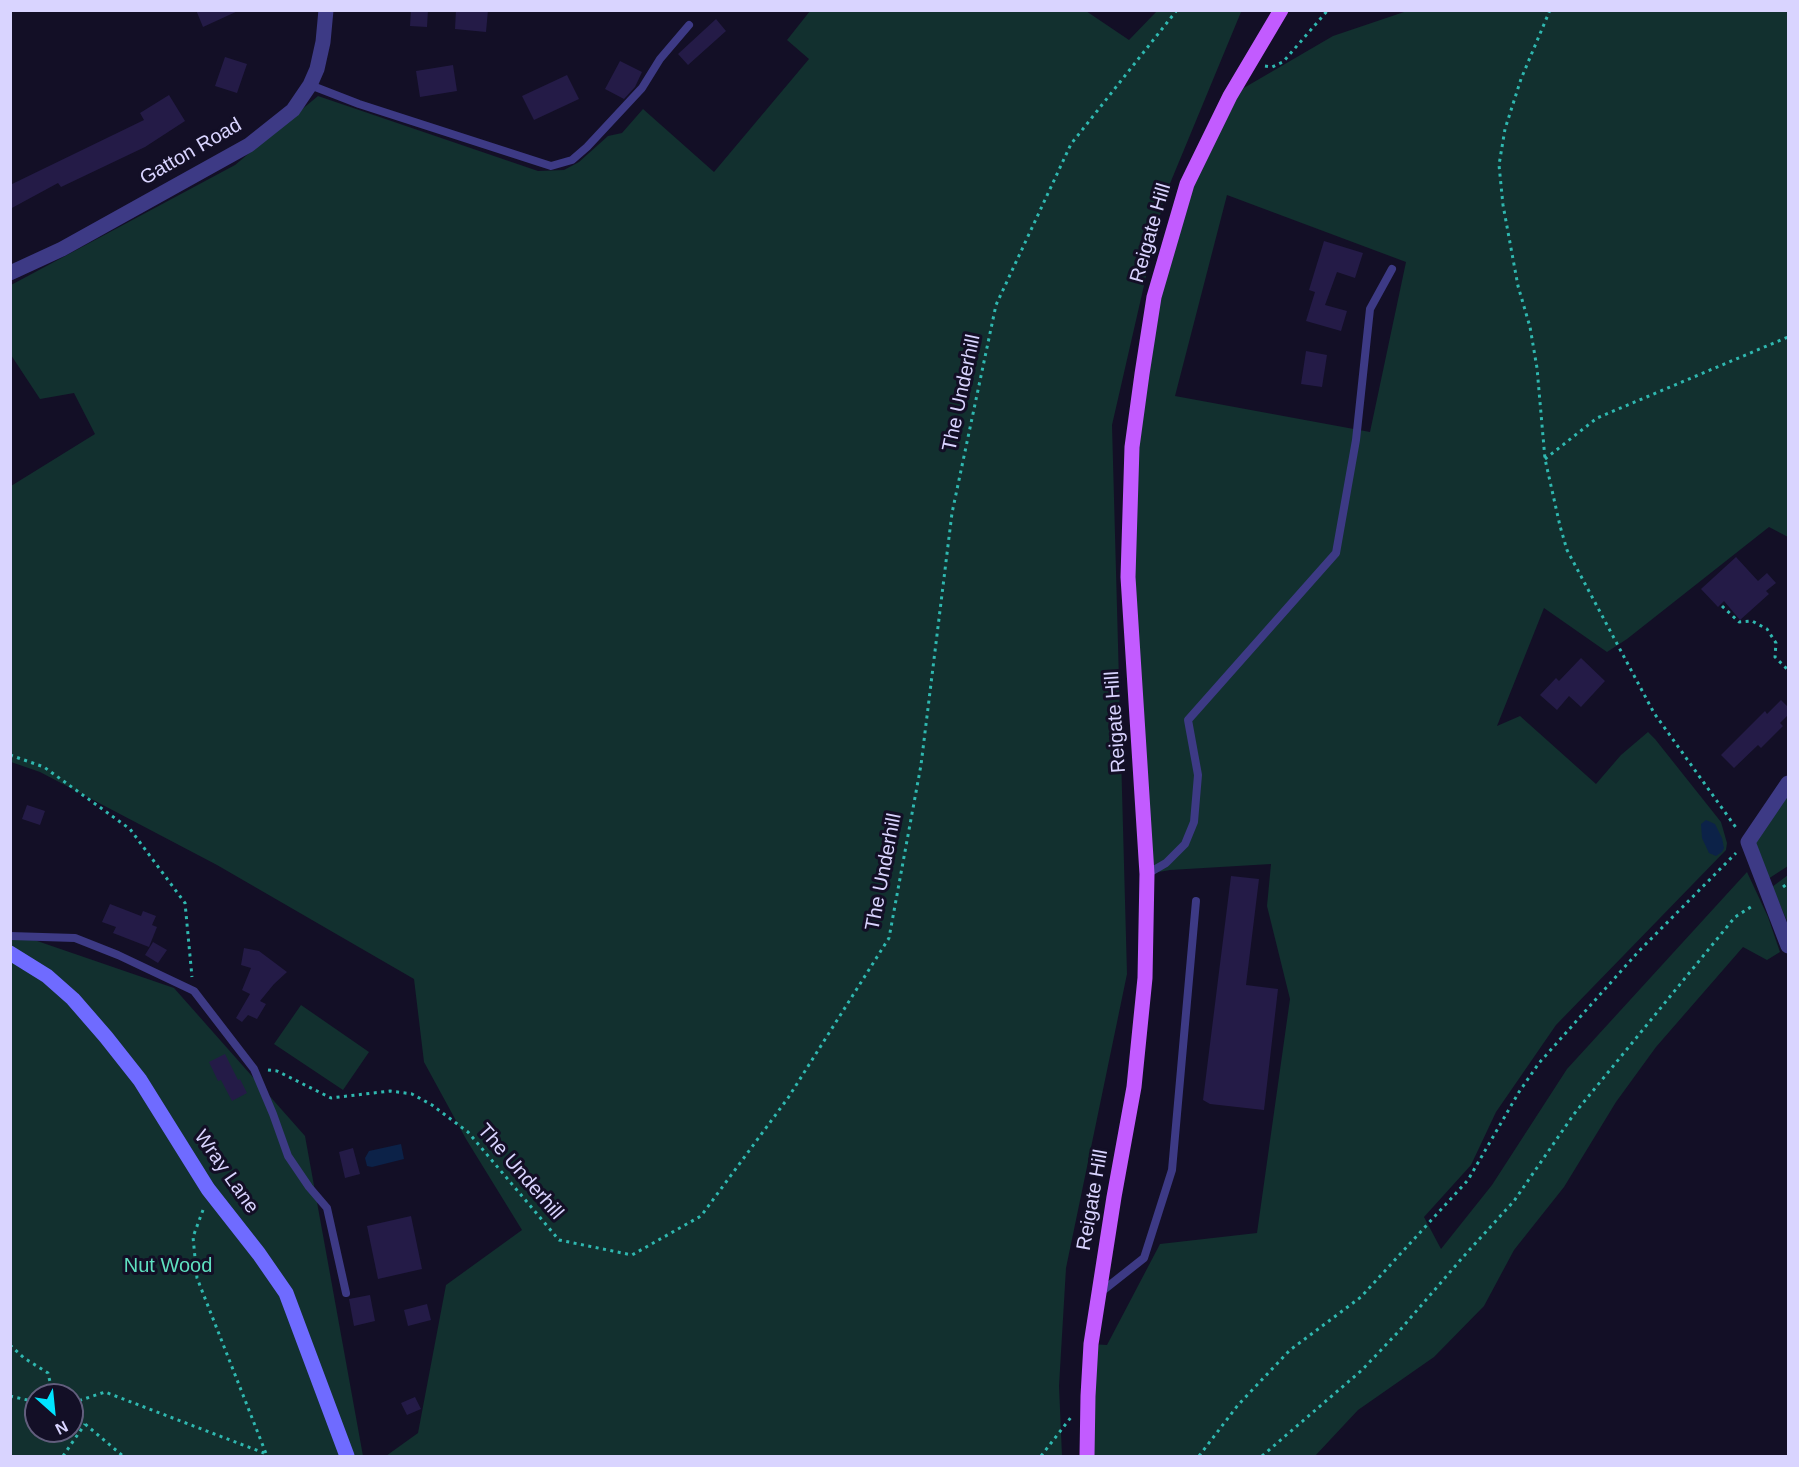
<!DOCTYPE html>
<html>
<head>
<meta charset="utf-8">
<style>
  body { margin:0 }
  #map { position:relative; width:1799px; height:1467px; overflow:hidden; background:#130f26; font-family:Arial,sans-serif }
  canvas { display:block }
  .frame { position:absolute; inset:0; border:12px solid #d9d4ff; pointer-events:none }
  .north { position:absolute; left:24px; top:1383px; width:60px; height:60px; box-sizing:border-box; background:#130f26; border:2px solid #625e7d; border-radius:50%; rotate:153deg; font-size:16px; font-weight:700; line-height:24px; text-align:center; color:#d9d4ff }
  .north::after { content:''; display:block; margin:auto; width:21px; height:27px; background:#00e5ff; clip-path:polygon(50% 0,100% 100%,50% 72%,0 100%) }
</style>
</head>
<body>
<div id="map">
<canvas width="1799" height="1467"></canvas>
<div class="frame"></div>
<div class="north">N</div>
</div>
<script>
const ctx = document.querySelector('canvas').getContext('2d');
ctx.lineJoin = 'round';
function fillPath(path, color) {
  ctx.fillStyle = color;
  ctx.fill(path, 'evenodd');
}
function poly(rows) {
  const path = new Path2D();
  for (const r of rows) {
    path.moveTo(r[0], r[1]);
    for (let i = 2; i < r.length; i += 2) path.lineTo(r[i], r[i + 1]);
  }
  return path;
}
function strokePath(path, color, width, dash) {
  ctx.strokeStyle = color;
  ctx.lineWidth = width;
  ctx.lineCap = dash ? 'butt' : 'round';
  ctx.setLineDash(dash || []);
  ctx.stroke(path);
}
function drawText(font, color, halo, rows, align = 'center') {
  ctx.font = font + ' Arial,sans-serif';
  ctx.lineWidth = 6;
  ctx.setLineDash([]);
  ctx.textBaseline = 'middle';
  ctx.strokeStyle = halo;
  ctx.fillStyle = color;
  for (const [text, x, y, turn = 0] of rows) {
    ctx.save();
    ctx.translate(x, y);
    ctx.rotate((+turn || 0) * Math.PI / 180);
    ctx.textAlign = isNaN(turn) ? turn : align;
    if (halo) ctx.strokeText(text, 0, 0);
    ctx.fillText(text, 0, 0);
    ctx.restore();
  }
}
fillPath(poly([
  [1240,10,1241,12,1164,198,1112,425,1127,974,1066,1268,1059,1386,1062,1456,386,1456,418,1433,446,1285,522,1230,466,1139,424,1062,414,979,217,865,40,772,11,762,11,486,95,434,74,393,40,399,11,355,11,285,235,165,318,96,538,171,564,170,579,162,608,136,622,133,643,109,714,172,809,59,787,40,810,11,1086,11,1129,40,1157,11],
  [1407,11,1788,11,1788,537,1769,527,1627,639,1607,652,1544,608,1497,726,1520,716,1596,784,1621,755,1648,732,1655,739,1721,822,1727,843,1726,850,1556,1025,1496,1112,1471,1165,1424,1217,1441,1249,1492,1185,1567,1069,1747,872,1768,917,1780,952,1767,960,1743,947,1656,1047,1616,1102,1564,1187,1514,1250,1484,1306,1434,1357,1358,1410,1315,1456,1087,1456,1091,1344,1107,1345,1160,1244,1257,1233,1290,999,1267,906,1271,864,1170,870,1147,874,1128,577,1141,383,1187,184,1230,96,1333,36],
  [1227,195,1406,262,1370,432,1175,396],
  [1788,789,1788,866,1768,879,1754,844],
  [1788,875,1788,923,1772,887],
  [11,932,174,988,305,1136,363,1456,11,1456],
  [36,1395,72,1395,72,1431,36,1431],
  [301,1005,369,1052,343,1090,274,1044]
]), '#12302f');
fillPath(poly([
  [1706,820,1715,824,1722,838,1724,848,1722,852,1716,856,1709,853,1702,838,1701,824],
  [401,1144,404,1159,372,1167,367,1166,365,1158,369,1151]
]), '#0c2248');
fillPath(poly([
  [196,10,240,10,203,27],
  [411,10,428,10,427,27,410,26],
  [456,10,488,10,486,32,455,29],
  [716,19,726,31,688,65,678,54],
  [225,57,247,64,237,93,215,86],
  [620,61,642,72,635,87,624,99,605,89],
  [453,65,457,91,420,97,416,71],
  [567,75,579,99,534,120,522,96],
  [169,95,185,121,145,147,61,187,58,183,10,209,10,185,144,120,140,113],
  [1324,241,1363,253,1355,278,1337,272,1325,305,1347,311,1341,331,1306,321,1315,292,1309,290],
  [1306,351,1327,355,1322,387,1301,384],
  [1736,557,1758,581,1767,573,1776,583,1766,591,1769,594,1740,620,1724,601,1718,607,1701,589],
  [1581,658,1605,681,1581,707,1569,696,1557,710,1540,695,1556,678,1559,681],
  [1781,700,1788,707,1788,715,1780,723,1783,726,1761,748,1758,745,1734,768,1721,755,1765,711,1767,714],
  [27,805,45,811,40,825,22,819],
  [1231,876,1259,879,1246,985,1278,989,1264,1110,1210,1104,1203,1100],
  [110,904,141,916,143,911,156,916,152,925,157,927,149,947,113,933,116,927,102,922],
  [153,942,167,950,158,963,145,955],
  [244,948,259,951,287,972,274,984,260,1001,266,1004,257,1019,248,1015,242,1022,236,1018,250,994,242,990,251,968,241,965],
  [225,1054,238,1080,240,1079,247,1093,232,1101,221,1080,218,1081,209,1062],
  [353,1148,360,1174,345,1178,339,1152],
  [411,1216,422,1269,378,1279,367,1226],
  [370,1295,375,1321,354,1326,349,1299],
  [427,1304,431,1320,408,1326,404,1310],
  [415,1397,421,1409,407,1415,401,1403]
]), '#241b47');
strokePath(poly([
  [1550,10,1521,79,1505,129,1499,165,1503,205,1518,286,1530,327,1537,368,1545,459,1560,526,1567,550,1654,713,1737,829],
  [1265,66,1272,67,1283,62,1328,10],
  [1545,459,1597,418,1788,337],
  [1722,606,1739,622,1752,621,1767,629,1776,643,1775,657,1788,670],
  [10,755,44,767,130,829,185,903,192,977],
  [1783,887,1788,883],
  [268,1070,277,1071,331,1098,390,1091,412,1094,432,1105,468,1132,559,1240,632,1255,701,1216,788,1098,889,938,921,765,952,513,996,305,1071,144,1177,10],
  [203,1210,193,1237,197,1278,267,1456],
  [10,1345,24,1358,48,1373,53,1395],
  [10,1396,36,1402],
  [72,1403,105,1392,264,1453],
  [72,1417,85,1424,123,1456],
  [63,1456,85,1424],
  [1041,1456,1072,1416],
  [1199,1456,1238,1405,1290,1350,1361,1297,1468,1180,1519,1092,1539,1063,1638,952,1736,853],
  [1262,1456,1362,1370,1400,1330,1463,1257,1514,1201,1574,1114,1735,917,1754,905]
]), '#2fb8b0', 3, [3, 4.5]);
strokePath(poly([
  [310,85,359,104,551,166,572,160,587,147,642,88,660,59,689,25],
  [1147,874,1166,863,1185,844,1194,822,1198,775,1188,720,1336,553,1356,440,1370,309,1392,269],
  [10,936,75,938,118,955,194,991,254,1069,273,1114,288,1156,309,1187,327,1208,346,1293],
  [1101,1292,1144,1258,1172,1170,1196,901]
]), '#3d3a85', 8);
strokePath(poly([
  [10,273,62,249,249,145,293,110,310,85,317,69,323,42,326,10],
  [1788,783,1748,842,1788,946]
]), '#3d3a85', 15);
strokePath(poly([
  [10,953,47,976,73,999,106,1037,140,1080,208,1189,259,1254,286,1293,347,1456]
]), '#6f6bff', 15);
strokePath(poly([
  [1087,1456,1088,1396,1091,1344,1114,1197,1134,1087,1145,978,1147,874,1128,577,1132,447,1142,374,1154,297,1187,184,1230,96,1281,10]
]), '#c25bff', 15);
drawText('20px', '#d9d4ff', '#130f26', [
  ["Gatton Road",191,152,-30],
  ["Reigate Hill",1151,233,-74],
  ["The Underhill",962,393,-78],
  ["Reigate Hill",1116,722,-94],
  ["The Underhill",884,872,-79],
  ["Wray Lane",226,1172,55],
  ["The Underhill",520,1172,49],
  ["Reigate Hill",1093,1200,-80]
]);
drawText('20px', '#5fe0c0', '#130f26', [
  ["Nut Wood",168,1266]
]);
</script>
</body>
</html>
